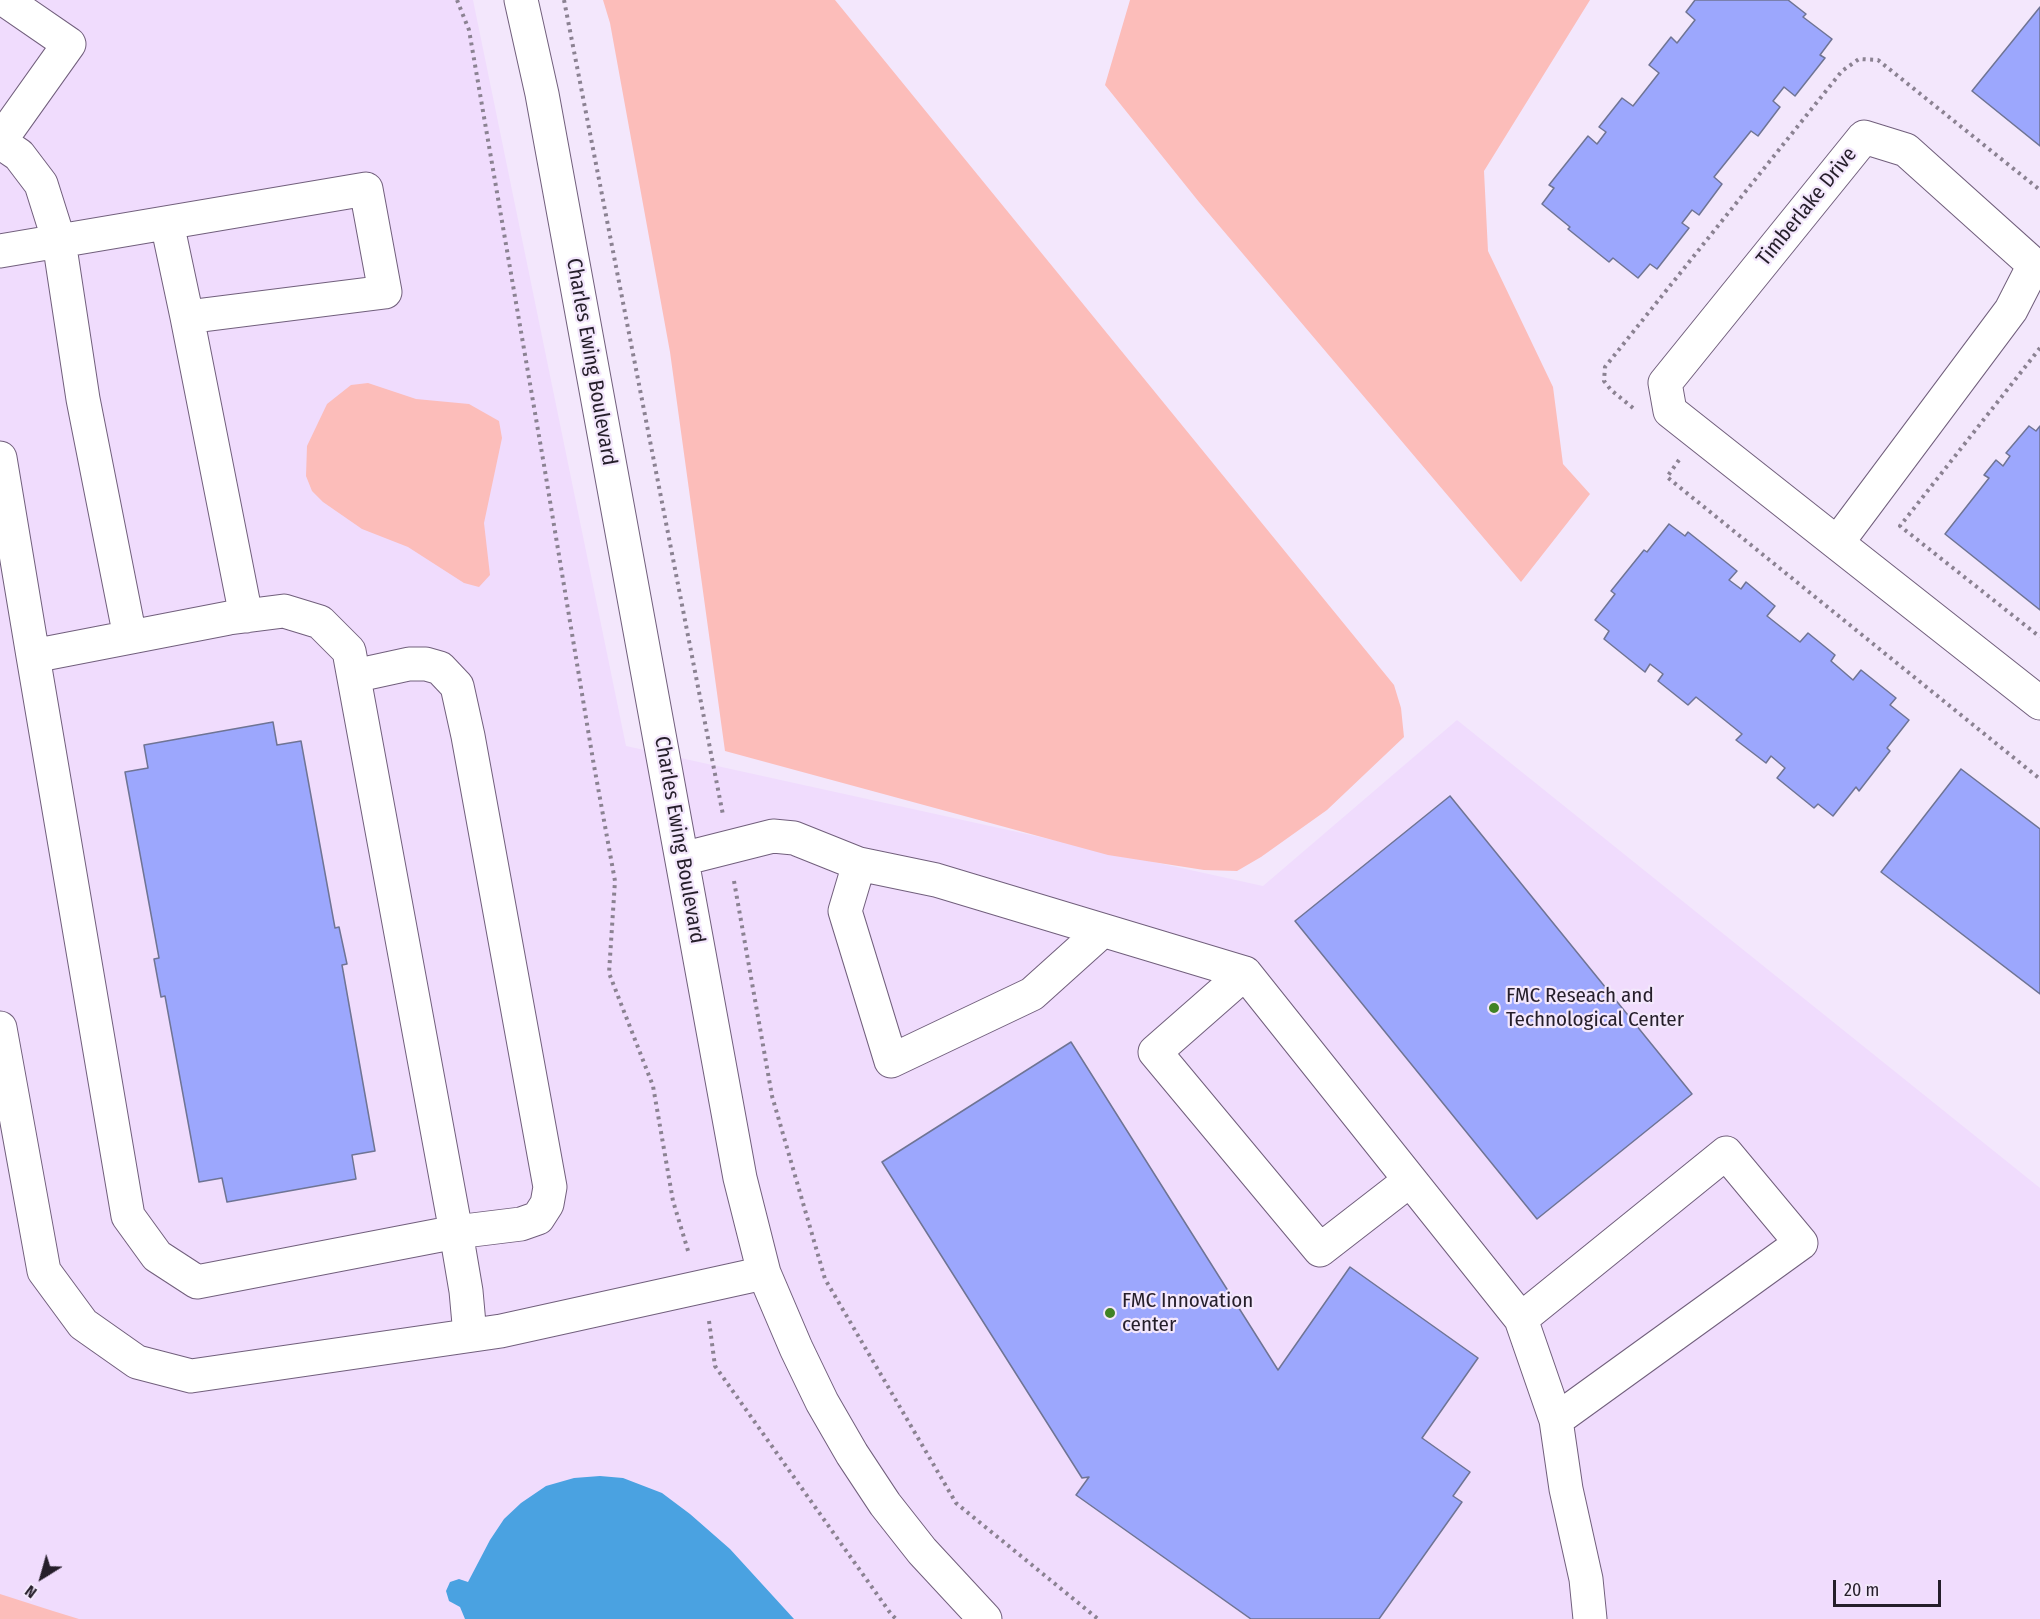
<!DOCTYPE html>
<html>
<head>
<meta charset="utf-8">
<style>
  body { margin:0 }
  #map { position:relative; width:2040px; height:1619px; overflow:hidden; background:#f3e7fc; font-family:"Fira Sans Condensed",sans-serif }
  canvas { display:block }
  .north { position:absolute; left:12px; top:1547px; width:60px; height:60px; -webkit-text-stroke:4px #f3e7fc; paint-order:stroke; rotate:217deg; font-size:16px; font-weight:700; line-height:24px; text-align:center; color:#251e2a }
  .north::after { content:''; display:block; margin:auto; width:21px; height:27px; background:#251e2a; clip-path:polygon(50% 0,100% 100%,50% 72%,0 100%) }
  .scale { position:absolute; left:1833px; top:1580px; width:108px; height:27px; box-sizing:border-box; border:3px solid #251e2a; border-top:0; padding-left:8px; font-size:18px; line-height:21px; white-space:nowrap; color:#251e2a; -webkit-text-stroke:4px #f3e7fc; paint-order:stroke }
</style>
</head>
<body>
<div id="map">
<canvas width="2040" height="1619"></canvas>
<div class="north">N</div>
<div class="scale">20 m</div>
</div>
<script>
const ctx = document.querySelector('canvas').getContext('2d');
ctx.lineJoin = 'round';
function fillPath(path, color) {
  ctx.fillStyle = color;
  ctx.fill(path, 'evenodd');
}
function poly(rows) {
  const path = new Path2D();
  for (const r of rows) {
    path.moveTo(r[0], r[1]);
    for (let i = 2; i < r.length; i += 2) path.lineTo(r[i], r[i + 1]);
  }
  return path;
}
function strokePath(path, color, width, dash) {
  ctx.strokeStyle = color;
  ctx.lineWidth = width;
  ctx.lineCap = dash ? 'butt' : 'round';
  ctx.setLineDash(dash || []);
  ctx.stroke(path);
}
function drawText(font, color, halo, rows, align = 'center') {
  ctx.font = font + ' "Fira Sans Condensed",sans-serif';
  ctx.lineWidth = 4.5;
  ctx.setLineDash([]);
  ctx.textBaseline = 'middle';
  ctx.strokeStyle = halo;
  ctx.fillStyle = color;
  for (const [text, x, y, turn = 0] of rows) {
    ctx.save();
    ctx.translate(x, y);
    ctx.rotate((+turn || 0) * Math.PI / 180);
    ctx.textAlign = isNaN(turn) ? turn : align;
    if (halo) ctx.strokeText(text, 0, 0);
    ctx.fillText(text, 0, 0);
    ctx.restore();
  }
}
fillPath(poly([
  [0,0,473,0,626,746,1263,886,1457,720,2040,1188,2040,1619,0,1619]
]), '#f0dcfd');
fillPath(poly([
  [603,0,835,0,1394,685,1401,708,1404,737,1327,810,1261,857,1237,871,1204,870,1108,855,725,751,670,352,610,23],
  [1130,0,1590,0,1484,171,1488,251,1553,387,1563,464,1590,494,1521,582,1199,202,1105,85],
  [368,383,416,399,469,404,499,421,502,438,484,523,490,575,479,587,464,583,408,547,362,529,323,502,312,491,306,476,307,446,327,404,351,385],
  [0,1594,53,1611,79,1619,0,1619]
]), '#fcbdba');
fillPath(poly([
  [600,1476,623,1478,662,1493,690,1514,730,1549,794,1619,465,1619,460,1607,449,1601,446,1591,450,1582,459,1579,468,1582,490,1540,504,1519,521,1503,546,1486,574,1478]
]), '#4aa2e1');
const building = poly([
  [1695,0,1788,0,1806,14,1803,17,1832,39,1820,55,1825,58,1795,96,1784,87,1773,101,1780,107,1758,136,1751,131,1714,177,1722,184,1699,215,1692,210,1682,223,1689,228,1657,269,1650,264,1638,278,1613,258,1609,262,1568,229,1570,227,1542,204,1554,188,1549,185,1588,136,1597,144,1606,132,1599,127,1622,98,1633,106,1659,73,1649,65,1671,37,1677,43,1695,20,1686,12,1695,0],
  [2040,7,2040,146,1972,91,2040,7],
  [2029,426,2036,431,2040,426,2040,610,1945,534,1989,478,1984,475,1996,460,2003,466,2010,456,2006,453,2029,426],
  [1669,524,1685,536,1688,532,1737,571,1729,580,1741,589,1746,582,1775,606,1767,616,1800,642,1808,633,1835,655,1831,661,1853,680,1861,670,1896,698,1890,705,1909,720,1887,748,1890,751,1859,791,1856,787,1833,816,1818,804,1814,808,1777,778,1785,768,1771,756,1766,763,1736,740,1742,734,1696,697,1688,705,1658,681,1663,674,1650,664,1645,672,1604,639,1609,631,1595,620,1615,594,1611,591,1644,550,1647,552,1669,524],
  [273,722,277,745,301,741,335,928,339,927,347,964,342,965,375,1151,352,1155,356,1179,227,1202,222,1178,199,1182,165,996,161,997,154,959,159,958,125,772,148,768,144,745,273,722],
  [1961,769,2040,829,2040,994,1881,872,1961,769],
  [1450,796,1692,1094,1537,1219,1295,921,1450,796],
  [1071,1042,1278,1370,1350,1267,1478,1358,1422,1438,1470,1472,1453,1496,1462,1502,1379,1619,1251,1619,1076,1495,1089,1477,1082,1478,882,1162,1071,1042]
]);
fillPath(building, '#9ca7fd');
strokePath(building, '#6f7494', 1.5);
const minor = poly([
  [521,0,542,94,740,1178,764,1273,796,1348,822,1402,852,1454,885,1504,922,1551,985,1619],
  [0,141,69,44,5,0],
  [0,142,19,155,41,184,59,241,83,399,130,637],
  [167,223,187,317],
  [0,251,366,189,385,292,187,317,246,616],
  [0,458,33,656],
  [1837,543,2011,310,2034,265,1906,150,1864,137,1665,383,1670,411,1837,543,2040,703],
  [354,676,409,664,426,664,440,668,457,686,468,736,550,1187,547,1204,538,1218,521,1224,456,1232,197,1282,157,1256,128,1216,33,656,229,618,284,611,320,622,349,651,456,1232,466,1291,470,1335],
  [682,859,773,836,794,838,859,864],
  [1102,931,1032,994,891,1061,845,911,859,864,936,880,1245,973,1521,1319,1726,1153,1801,1243,1556,1420],
  [1245,973,1155,1052,1320,1250,1409,1181],
  [0,1028,44,1271,83,1324,137,1362,191,1376,501,1331,764,1273],
  [1521,1319,1556,1420,1566,1489,1586,1579,1590,1619]
]);
strokePath(minor, '#715f7c', 35);
strokePath(poly([
  [457,0,469,30,544,465,593,760,615,881,609,973,653,1086,673,1201,689,1254],
  [564,0,723,815],
  [2040,348,1900,526,2040,637],
  [1633,408,1611,390,1604,381,1605,367,1842,71,1859,59,1878,60,2040,190],
  [1679,460,1667,477,2040,779],
  [734,881,772,1096,825,1279,956,1503,1098,1619],
  [709,1321,715,1366,891,1614,896,1619]
]), '#8b8292', 4, [3, 4.5]);
strokePath(minor, '#fff', 33);
for (const [x, y, r, color] of [
  [1494,1008,6,"#408326"],
  [1110,1313,6,"#408326"]
]) {
  const dot = new Path2D();
  dot.arc(x, y, r, 0, 2 * Math.PI);
  ctx.fillStyle = color;
  ctx.fill(dot);
  strokePath(dot, '#f3e7fc', 2);
}
drawText('21px', '#251e2a', '#f3e7fc', [
  ["Timberlake Drive",1807,207,-51],
  ["Charles Ewing Boulevard",591,362,80],
  ["Charles Ewing Boulevard",679,840,80]
]);
drawText('21px', '#251e2a', '#f3e7fc', [
  ["FMC Reseach and",1506,996],
  ["Technological Center",1506,1020],
  ["FMC Innovation",1122,1301],
  ["center",1122,1325]
], 'left');
</script>
</body>
</html>
